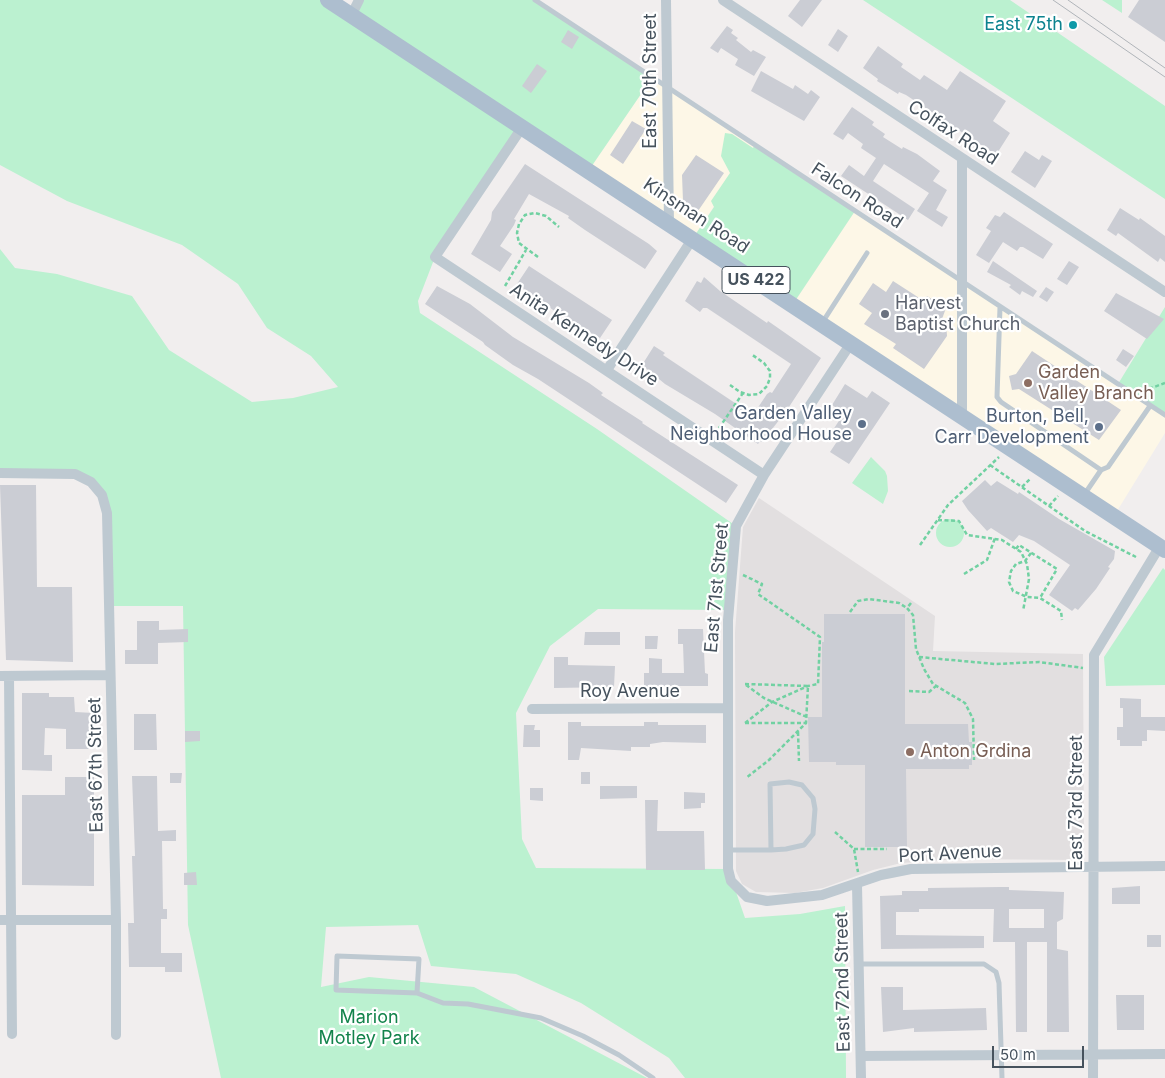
<!DOCTYPE html>
<html>
<head>
<meta charset="utf-8">
<style>
  body { margin:0 }
  #map { position:relative; width:1165px; height:1078px; overflow:hidden; background:#f1eeee; font-family:Inter,sans-serif }
  canvas { display:block }
  .scale { position:absolute; left:992px; top:1046px; width:92px; height:22px; box-sizing:border-box; border:2px solid #46525d; border-top:0; padding-left:6px; font-size:15px; line-height:18px; white-space:nowrap; color:#46525d; -webkit-text-stroke:4px #fff; paint-order:stroke }
</style>
</head>
<body>
<div id="map">
<canvas width="1165" height="1078"></canvas>
<div class="scale">50 m</div>
</div>
<script>
const ctx = document.querySelector('canvas').getContext('2d');
ctx.lineJoin = 'round';
function fillPath(path, color) {
  ctx.fillStyle = color;
  ctx.fill(path, 'evenodd');
}
function poly(rows) {
  const path = new Path2D();
  for (const r of rows) {
    if (r.length === 3) {
      path.moveTo(r[0] + r[2], r[1]);
      path.arc(r[0], r[1], r[2], 0, 2 * Math.PI);
      continue;
    }
    path.moveTo(r[0], r[1]);
    for (let i = 2; i < r.length; i += 2) path.lineTo(r[i], r[i + 1]);
  }
  return path;
}
function strokePath(path, color, width, dash) {
  ctx.strokeStyle = color;
  ctx.lineWidth = width;
  ctx.lineCap = dash ? 'butt' : 'round';
  ctx.setLineDash(dash || []);
  ctx.stroke(path);
}
function drawText(font, color, halo, rows, align = 'center') {
  ctx.font = font + ' Inter,sans-serif';
  ctx.lineWidth = 4.5;
  ctx.setLineDash([]);
  ctx.textBaseline = 'middle';
  ctx.strokeStyle = halo;
  ctx.fillStyle = color;
  for (const [text, x, y, turn = 0] of rows) {
    ctx.save();
    ctx.translate(x, y);
    ctx.rotate((+turn || 0) * Math.PI / 180);
    ctx.textAlign = isNaN(turn) ? turn : align;
    if (halo) ctx.strokeText(text, 0, 0);
    ctx.fillText(text, 0, 0);
    ctx.restore();
  }
}
fillPath(poly([
  [652,78,755,145,693,238,589,170],
  [855,211,1165,415,1165,433,1114,516,793,304]
]), '#fdf7e7');
fillPath(poly([
  [759,498,935,616,933,651,1083,654,1084,849,1081,857,1077,860,960,859,901,863,873,870,823,888,795,893,756,892,742,884,736,871,735,632,743,527]
]), '#e2dfe0');
fillPath(poly([
  [0,0,328,0,352,14,359,0,535,0,652,78,589,170,523,126,435,257,418,301,420,313,597,429,736,526,728,610,598,609,550,646,516,713,522,839,536,868,728,869,745,918,800,914,845,906,846,1078,685,1078,669,1058,581,1003,516,974,431,966,418,925,326,927,321,987,369,977,474,987,647,1078,221,1078,188,925,183,606,109,606,102,495,75,474,0,473,0,249,15,268,57,274,132,296,169,350,252,402,293,398,338,387,311,356,267,328,238,284,182,245,67,201,0,165],
  [863,0,1010,0,1165,106,1165,199],
  [1102,0,1122,0,1122,13],
  [725,133,732,134,753,148,755,145,855,211,793,304,693,238,714,207,711,201,730,173,721,156],
  [1165,307,1165,415,1118,384],
  [871,457,885,471,887,476,888,491,883,504,852,483],
  [950,533,14],
  [1163,568,1165,570,1165,685,1106,686,1104,657]
]), '#bbf1d0');
fillPath(poly([
  [800,0,822,0,802,27,788,16],
  [1139,0,1165,0,1165,42,1128,17],
  [727,26,733,30,731,33,738,38,736,40,751,52,753,50,766,57,754,76,735,65,738,59,721,48,718,53,710,48],
  [838,29,848,36,838,52,828,45],
  [568,30,579,37,572,49,561,42],
  [878,46,903,64,901,67,920,80,924,75,947,90,960,71,1006,101,993,121,1010,133,996,155,906,95,899,92,898,94,877,81,878,79,863,68],
  [537,64,547,71,531,93,522,86],
  [761,71,793,89,795,85,808,94,811,90,820,97,804,121,751,91],
  [852,107,874,122,872,125,885,134,883,137,902,149,903,147,917,154,940,171,933,181,947,190,936,210,948,217,942,227,917,211,929,193,884,164,873,181,915,209,908,220,841,176,849,165,864,176,876,158,861,148,863,144,848,133,843,140,833,134],
  [632,121,646,129,623,164,610,155],
  [1025,151,1039,160,1042,155,1052,161,1035,188,1011,172],
  [696,155,724,173,698,211,683,201,682,175],
  [525,164,649,244,657,251,645,269,585,230,568,218,569,216,529,194,514,219,516,220,514,225,500,246,512,254,500,272,471,254,491,220,492,212],
  [1120,208,1139,220,1140,218,1165,236,1165,262,1160,258,1158,262,1118,233,1116,236,1107,230],
  [1004,212,1053,244,1043,259,1023,247,1020,247,1017,251,1003,242,989,263,976,255,991,231,986,228,995,215,1000,217],
  [993,261,1037,291,1033,297,1022,291,1020,295,1009,287,1011,285,987,272],
  [1069,261,1079,267,1067,285,1057,279],
  [529,266,612,320,600,338,567,320,517,284],
  [704,277,720,291,767,323,768,321,821,358,787,410,762,442,760,441,758,444,715,414,665,384,642,365,654,346,665,353,663,355,753,415,767,394,770,392,772,393,791,364,707,308,703,308,700,312,685,301,697,281,701,283],
  [893,281,924,301,927,296,946,308,942,319,946,321,947,336,924,369,893,348,896,344,864,324,872,313,859,304,873,283,886,292],
  [437,286,470,304,513,337,589,383,603,393,601,395,643,422,642,423,738,485,726,503,538,379,513,365,485,345,483,342,425,304],
  [1046,287,1054,292,1047,302,1039,297],
  [1116,293,1164,319,1147,339,1104,311],
  [1123,349,1134,356,1126,367,1116,360],
  [1032,351,1121,410,1099,440,1019,389,1012,390,1009,376,1016,374],
  [845,384,867,398,872,391,890,403,849,464,830,452,838,440,831,433,844,413,832,405],
  [985,480,991,486,997,481,1018,494,1019,492,1059,519,1115,551,1114,559,1108,567,1110,568,1096,589,1078,610,1075,608,1072,611,1049,595,1070,565,1034,541,1019,535,1013,542,991,528,987,531,968,510,962,501],
  [0,485,36,485,37,587,72,587,73,662,6,660],
  [824,614,905,614,905,724,968,724,969,742,972,742,972,765,969,765,969,769,906,769,907,847,865,847,865,765,836,765,836,762,809,762,808,717,822,717,822,642,824,642],
  [137,621,159,621,159,630,188,629,188,642,158,643,158,664,125,664,125,650,137,650],
  [678,629,703,629,705,673,708,674,708,686,657,686,657,696,644,696,644,673,649,673,649,658,662,659,662,673,684,673,683,644,678,644],
  [585,632,620,632,620,645,584,645],
  [645,636,658,636,657,649,645,649],
  [554,657,568,657,568,665,615,666,614,687,554,688],
  [22,693,49,693,49,697,74,697,75,712,94,713,94,749,66,749,66,729,45,728,44,755,52,755,52,771,22,770],
  [1120,698,1141,699,1141,717,1165,717,1165,731,1147,730,1147,741,1142,741,1142,746,1120,746,1120,740,1117,740,1117,727,1123,727,1123,708,1120,708],
  [134,714,156,714,157,750,134,750],
  [568,722,581,722,581,726,644,726,644,722,658,722,658,725,706,725,706,743,663,742,650,744,650,747,631,747,631,751,581,748,579,760,568,760],
  [524,725,535,725,534,730,540,730,540,747,523,747],
  [185,731,200,731,200,741,185,742],
  [581,772,590,772,590,784,581,784],
  [170,773,182,773,181,783,170,783],
  [132,776,157,776,158,831,176,830,176,841,162,841,163,909,167,909,167,919,161,919,161,953,182,953,182,972,165,972,165,967,129,967,128,923,134,923,132,856,135,856],
  [65,777,94,777,94,886,22,885,22,795,65,795],
  [600,786,637,786,637,798,600,799],
  [530,788,543,788,543,801,530,800],
  [684,792,705,793,705,803,701,803,701,808,684,809],
  [645,800,658,800,657,831,704,831,705,870,646,870],
  [196,872,197,885,184,885,184,873],
  [1140,886,1140,904,1112,904,1112,888],
  [1000,887,1009,887,1009,890,1064,892,1063,919,1057,922,1057,949,1068,951,1069,1032,1047,1032,1047,942,1027,942,1027,1032,1016,1032,1015,942,993,942,994,909,919,909,919,912,896,912,896,935,984,936,984,948,881,949,880,896,902,895,902,891,928,891,928,888],
  [1009,909,1044,909,1044,928,1009,928],
  [1147,935,1161,935,1161,947,1147,947],
  [881,987,903,987,903,1010,986,1008,987,1030,914,1032,914,1028,883,1032],
  [1116,995,1144,995,1144,1030,1117,1030]
]), '#cbcdd4');
strokePath(poly([
  [538,257,519,243,517,233,519,224,525,215,535,213,546,216,559,227],
  [505,286,526,250],
  [730,385,740,392,749,395,759,394,767,386,770,378,770,371,764,363,751,354],
  [1143,391,1165,383],
  [719,428,743,393],
  [990,465,1085,531,1136,557],
  [1022,487,1031,478],
  [1049,506,1058,496],
  [938,520,959,521,967,535,1002,540,1021,552,1027,564,1029,579,1023,611],
  [920,545,948,505,999,457],
  [1016,549,1019,545,1057,569,1040,598],
  [1031,553,1025,561,1016,564,1011,571,1009,582,1013,591,1027,597,1040,598,1061,611,1062,620],
  [964,574,987,560,995,538],
  [743,575,762,584,758,594,820,637,818,684,808,686,772,702,745,723],
  [911,603,907,608,913,615,916,649,924,669,933,684,965,703,973,719,974,760],
  [850,612,858,601,869,599,899,603,907,608],
  [919,657,995,664,1039,662,1083,668],
  [745,684,808,686,806,723],
  [746,685,764,698,807,717],
  [909,691,929,692,936,686],
  [745,723,806,723,769,760,746,778],
  [798,732,799,761],
  [835,832,854,849,858,872],
  [854,849,887,849]
]), '#71d1a2', 2.5, [4, 2.5]);
strokePath(poly([
  [535,0,1165,415],
  [1000,307,997,397,1001,402,1101,470,1084,495],
  [822,323,867,253],
  [1101,470,1108,467,1150,406],
  [728,850,771,850,786,849,804,845,813,834,815,809,813,798,802,785,789,782,770,784,771,850],
  [860,964,984,964,996,972,999,983,1002,1078],
  [417,993,419,959,337,956,336,990,417,993,443,1003,468,1004,541,1018,583,1036,619,1055,653,1078]
]), '#bec9d1', 5);
strokePath(poly([
  [666,0,669,223],
  [723,0,1165,292],
  [352,14,359,0],
  [523,126,435,257,764,475],
  [962,159,962,416],
  [851,343,764,475,736,526,728,620,728,869,731,881,747,897,767,901,822,895,881,875,911,869,1165,866],
  [607,370,693,238],
  [0,473,75,474,91,482,102,495,107,513,116,920,116,1035],
  [0,676,110,675],
  [9,676,12,1034],
  [532,709,727,708],
  [857,885,861,1078],
  [0,920,116,920],
  [861,1056,1165,1054],
  [1093,1078,1094,655,1160,546]
]), '#bec9d1', 10);
strokePath(poly([
  [328,0,1165,550]
]), '#adbecf', 16);
strokePath(poly([
  [1053,0,1165,77],
  [1068,0,1165,68]
]), '#b0b4b9', 1);
for (const [x, y, r, color] of [
  [1073,25,5,"#0f9aa8"],
  [885,314,5,"#6b7280"],
  [1028,383,5,"#8d6e63"],
  [862,424,5,"#5c6f8a"],
  [1099,427,5,"#5c6f8a"],
  [910,752,5,"#8d6e63"]
]) {
  const dot = new Path2D();
  dot.arc(x, y, r, 0, 2 * Math.PI);
  ctx.fillStyle = color;
  ctx.fill(dot);
  strokePath(dot, '#fff', 2);
}
for (const [x, y, w] of [
  [756,280,68]
]) {
  const box = new Path2D();
  box.roundRect(x - w / 2, y - 13.5, w, 27, 4);
  ctx.fillStyle = '#fff';
  ctx.fill(box);
  strokePath(box, '#46525d', 1);
}
drawText('bold 16px', '#46525d', null, [
  ["US 422",756,280]
]);
drawText('18px', '#0d838f', '#fff', [
  ["East 75th",1063,25]
], 'right');
drawText('18px', '#46525d', '#fff', [
  ["East 70th Street",651,81,-90],
  ["Colfax Road",953,133,33],
  ["Falcon Road",857,196,33],
  ["Kinsman Road",696,216,33],
  ["Anita Kennedy Drive",584,335,33],
  ["East 71st Street",717,588,-85],
  ["Roy Avenue",630,692],
  ["East 67th Street",96,765,-91],
  ["East 73rd Street",1077,803,-90],
  ["Port Avenue",950,854,-3],
  ["East 72nd Street",843,982,-91]
]);
drawText('18px', '#5b616d', '#fff', [
  ["Harvest",895,304],
  ["Baptist Church",895,325]
], 'left');
drawText('18px', '#785e54', '#fff', [
  ["Garden",1038,373],
  ["Valley Branch",1038,394],
  ["Anton Grdina",920,752]
], 'left');
drawText('18px', '#4e5e75', '#fff', [
  ["Garden Valley",852,414],
  ["Neighborhood House",852,435],
  ["Burton, Bell,",1089,417],
  ["Carr Development",1089,438]
], 'right');
drawText('18px', '#12834b', '#fff', [
  ["Marion",369,1018],
  ["Motley Park",369,1039]
]);
</script>
</body>
</html>
